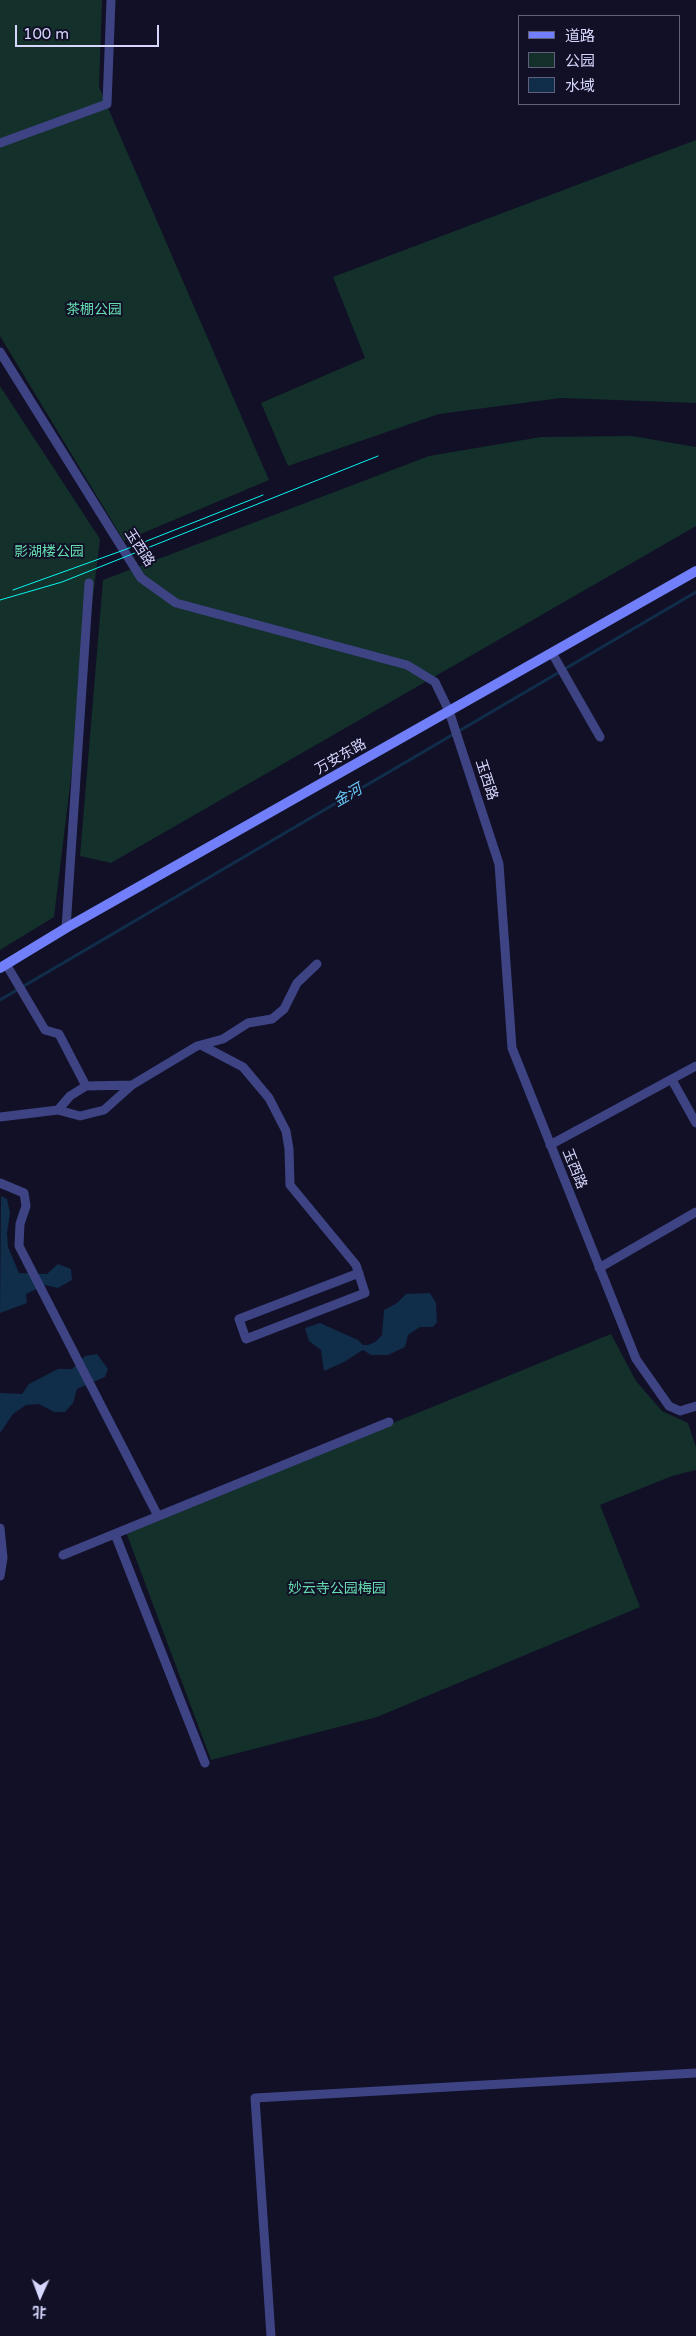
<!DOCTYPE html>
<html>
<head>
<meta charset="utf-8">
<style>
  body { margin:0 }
  #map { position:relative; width:696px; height:2336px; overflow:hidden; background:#111026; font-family:"Varela Round","Noto Sans SC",sans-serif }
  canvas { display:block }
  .legend { position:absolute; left:518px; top:15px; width:162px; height:90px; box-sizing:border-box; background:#111026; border:1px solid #60607c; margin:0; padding:6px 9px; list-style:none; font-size:15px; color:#d7d7fe }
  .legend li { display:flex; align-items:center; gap:10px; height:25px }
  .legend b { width:25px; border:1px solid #60607c }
  .north { position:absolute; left:15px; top:2271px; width:50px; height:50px; -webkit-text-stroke:4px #111026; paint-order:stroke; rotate:182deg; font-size:14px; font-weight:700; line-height:20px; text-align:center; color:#d7d7fe }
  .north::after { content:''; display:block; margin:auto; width:18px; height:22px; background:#d7d7fe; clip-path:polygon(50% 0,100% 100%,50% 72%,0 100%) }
  .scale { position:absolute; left:15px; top:25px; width:144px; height:22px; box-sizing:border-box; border:2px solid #d7d7fe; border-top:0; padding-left:6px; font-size:15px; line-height:18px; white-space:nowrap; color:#d7d7fe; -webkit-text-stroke:4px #111026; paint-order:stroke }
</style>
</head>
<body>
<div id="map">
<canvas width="696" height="2336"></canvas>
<ul class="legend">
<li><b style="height:6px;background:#7180fa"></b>道路</li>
<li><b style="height:14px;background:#13302b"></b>公园</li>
<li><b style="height:14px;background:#102d4a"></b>水域</li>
</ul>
<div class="north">北</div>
<div class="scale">100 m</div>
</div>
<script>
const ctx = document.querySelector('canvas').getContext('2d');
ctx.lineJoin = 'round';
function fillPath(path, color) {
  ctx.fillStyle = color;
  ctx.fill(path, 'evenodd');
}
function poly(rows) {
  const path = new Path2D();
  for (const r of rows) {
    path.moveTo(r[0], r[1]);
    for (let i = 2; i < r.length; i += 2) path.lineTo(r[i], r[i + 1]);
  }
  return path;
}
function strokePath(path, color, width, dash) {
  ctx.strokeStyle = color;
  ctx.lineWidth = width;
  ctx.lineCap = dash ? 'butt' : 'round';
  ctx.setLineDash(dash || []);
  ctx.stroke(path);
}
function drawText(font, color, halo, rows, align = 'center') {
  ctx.font = font + ' "Varela Round","Noto Sans SC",sans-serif';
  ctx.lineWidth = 4;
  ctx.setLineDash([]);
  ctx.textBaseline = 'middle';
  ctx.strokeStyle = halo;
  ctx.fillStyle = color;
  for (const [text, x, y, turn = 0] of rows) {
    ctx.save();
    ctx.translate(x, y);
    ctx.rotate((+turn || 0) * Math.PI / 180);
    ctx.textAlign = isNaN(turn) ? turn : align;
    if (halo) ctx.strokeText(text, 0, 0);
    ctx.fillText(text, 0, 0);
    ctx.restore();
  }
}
fillPath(poly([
  [0,0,102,0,99,87,269,480,124,541,0,336],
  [696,140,696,403,561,398,439,414,288,466,261,403,365,358,333,277],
  [0,386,100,539,54,917,0,950],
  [632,436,696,447,696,526,111,863,80,856,103,580,429,456,541,437],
  [611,1334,636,1381,662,1411,688,1423,696,1447,696,1470,672,1476,600,1505,640,1607,377,1717,211,1760,126,1532]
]), '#13302b');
fillPath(poly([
  [1,1196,7,1199,10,1213,7,1233,8,1247,19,1273,47,1274,58,1264,71,1269,72,1280,58,1288,45,1285,26,1294,27,1303,0,1313],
  [430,1293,436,1303,437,1322,433,1327,420,1327,408,1335,405,1347,388,1355,371,1355,363,1350,344,1362,324,1371,321,1350,309,1341,305,1328,320,1323,358,1340,363,1345,368,1345,375,1342,382,1335,384,1310,397,1303,406,1294],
  [97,1354,108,1369,105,1377,77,1389,73,1403,65,1412,54,1412,39,1404,26,1405,13,1414,0,1433,0,1393,22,1394,29,1384,58,1369,72,1369,85,1356]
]), '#102d4a');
strokePath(poly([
  [0,1000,696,592]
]), '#102d4a', 3);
strokePath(poly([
  [0,143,107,104,111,0],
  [0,352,141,578,176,603,407,665,435,682,449,711,499,864,512,1048,636,1359,669,1406,680,1411,696,1406],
  [552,653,600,737],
  [66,928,89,583],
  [6,964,45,1030,59,1034,86,1086,70,1096,58,1110,80,1116,104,1110,132,1085,86,1086],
  [201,1045,243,1067,269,1098,286,1131,289,1149,290,1185,356,1265,365,1293,246,1339,239,1319,359,1273],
  [672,1080,696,1123],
  [132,1085,197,1046,223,1039,248,1023,272,1019,284,1009,297,983,317,964],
  [0,1117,58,1110],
  [550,1145,696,1066],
  [0,1183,24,1193,26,1206,20,1224,19,1246,158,1516],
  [599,1268,696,1212],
  [0,1528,3,1558,0,1576],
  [115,1534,205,1763],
  [63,1555,389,1422],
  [271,2336,255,2098,696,2073]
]), '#3d4383', 9);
strokePath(poly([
  [0,968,66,928,696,571]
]), '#7180fa', 10);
strokePath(poly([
  [13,590,124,550,263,495],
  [0,600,62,582,378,456]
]), '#0af6ef', 1);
drawText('14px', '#64dcae', '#111026', [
  ["茶棚公园",94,310],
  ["影湖楼公园",49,552],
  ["妙云寺公园梅园",337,1589]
]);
drawText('14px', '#d7d7fe', '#111026', [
  ["玉西路",139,548,57],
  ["万安东路",341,757,-30],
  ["玉西路",486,780,72],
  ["玉西路",574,1169,68]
]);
drawText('italic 15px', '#69c9fa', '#111026', [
  ["金河",348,796,-30]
]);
</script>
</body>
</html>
